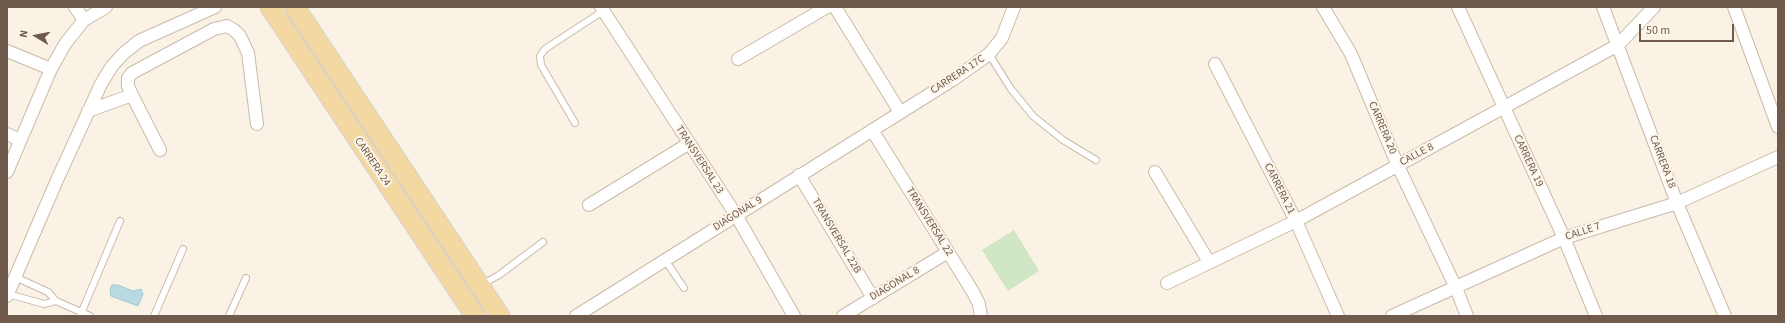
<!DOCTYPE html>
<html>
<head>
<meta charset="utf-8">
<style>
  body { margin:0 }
  #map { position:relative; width:1785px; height:323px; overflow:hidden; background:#faf2e4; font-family:"Source Sans 3",sans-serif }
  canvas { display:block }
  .frame { position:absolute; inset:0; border:8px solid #705a4c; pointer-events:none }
  .north { position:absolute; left:16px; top:16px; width:40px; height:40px; -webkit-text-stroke:3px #fdf6ea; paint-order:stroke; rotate:280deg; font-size:11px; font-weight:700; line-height:16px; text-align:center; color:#705a4c }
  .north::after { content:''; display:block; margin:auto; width:14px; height:18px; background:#705a4c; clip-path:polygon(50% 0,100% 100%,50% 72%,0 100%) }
  .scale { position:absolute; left:1639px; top:24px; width:95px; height:18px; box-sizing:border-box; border:2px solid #705a4c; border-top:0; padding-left:5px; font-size:12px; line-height:14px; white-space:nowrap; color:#705a4c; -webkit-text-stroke:3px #fdf6ea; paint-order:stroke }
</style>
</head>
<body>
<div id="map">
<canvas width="1785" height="323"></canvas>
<div class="frame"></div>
<div class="north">N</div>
<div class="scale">50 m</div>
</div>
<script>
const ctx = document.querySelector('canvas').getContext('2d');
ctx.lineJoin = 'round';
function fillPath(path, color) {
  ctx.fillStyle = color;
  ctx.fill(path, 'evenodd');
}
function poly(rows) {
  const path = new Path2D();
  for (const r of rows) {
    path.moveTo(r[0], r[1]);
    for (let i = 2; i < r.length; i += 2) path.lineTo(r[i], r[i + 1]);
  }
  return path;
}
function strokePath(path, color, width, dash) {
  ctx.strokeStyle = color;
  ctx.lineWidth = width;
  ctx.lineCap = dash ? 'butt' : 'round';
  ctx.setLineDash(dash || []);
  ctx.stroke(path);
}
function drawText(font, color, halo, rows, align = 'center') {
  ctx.font = font + ' "Source Sans 3",sans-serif';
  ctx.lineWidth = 4;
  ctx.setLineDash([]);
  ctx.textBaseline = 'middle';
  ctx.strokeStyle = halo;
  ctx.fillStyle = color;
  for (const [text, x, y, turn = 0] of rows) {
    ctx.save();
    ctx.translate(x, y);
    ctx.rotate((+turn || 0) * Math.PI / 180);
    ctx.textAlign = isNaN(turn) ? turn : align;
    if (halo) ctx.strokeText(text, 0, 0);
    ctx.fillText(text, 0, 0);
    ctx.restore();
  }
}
fillPath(poly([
  [1014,230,1039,271,1008,291,982,250]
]), '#d0e6c4');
const water = poly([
  [112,285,118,285,133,291,141,289,143,294,138,306,111,296,110,290,112,285]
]);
fillPath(water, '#badae1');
strokePath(water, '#a2c9d2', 1);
const lane = poly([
  [989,54,1011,89,1033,116,1063,140,1096,160],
  [575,123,541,65,540,56,545,49,603,11],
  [665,260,684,288],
  [15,277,48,292,56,301,90,316],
  [481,285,499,275,543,242],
  [8,294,44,304,56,301],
  [80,316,120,221],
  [154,316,183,249],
  [229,316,246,278]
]);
const street = poly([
  [75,7,84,20],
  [601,7,736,215,794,316],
  [835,7,900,112],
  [1323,7,1351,54,1398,166,1456,288,1467,316],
  [1458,7,1564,238,1596,316],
  [1603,7,1677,203,1725,316],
  [1734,7,1778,127],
  [7,51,51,69],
  [738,59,827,7],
  [1215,64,1296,221,1338,316],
  [132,95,160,150],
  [88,111,132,95,128,86,128,78,132,73,214,29,227,26,234,30,240,36,248,53,257,124],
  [872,130,973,292,979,304,981,316],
  [7,134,20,140],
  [7,172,51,69,65,44,84,20,106,7],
  [1155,172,1209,262],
  [799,175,873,298],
  [589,205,688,144],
  [1167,283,1296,221,1618,45,1654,7],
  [7,296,57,180,101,84,112,66,124,53,139,41,215,7],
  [576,316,954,79,989,54,1002,38,1014,7],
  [843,316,948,252],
  [1392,316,1564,238,1677,203,1778,157]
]);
const primary = poly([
  [270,7,475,316],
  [295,7,500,316]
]);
strokePath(lane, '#cabaab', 8);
strokePath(street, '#cabaab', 14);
strokePath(primary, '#d7d1cd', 21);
strokePath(lane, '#fff', 6);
strokePath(street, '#fff', 12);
strokePath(primary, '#f3d8a2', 19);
drawText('11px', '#705a4c', '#fdf6ea', [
  ["CARRERA 17C",958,75,-33],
  ["CARRERA 20",1382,128,67],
  ["CALLE 8",1417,155,-28],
  ["TRANSVERSAL 23",699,160,57],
  ["CARRERA 19",1528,161,65],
  ["CARRERA 24",372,162,56],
  ["CARRERA 18",1662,162,69],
  ["CARRERA 21",1279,189,63],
  ["DIAGONAL 9",738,214,-32],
  ["TRANSVERSAL 22",929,222,58],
  ["CALLE 7",1583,232,-18],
  ["TRANSVERSAL 22B",836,236,59],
  ["DIAGONAL 8",895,284,-31]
]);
</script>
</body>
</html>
